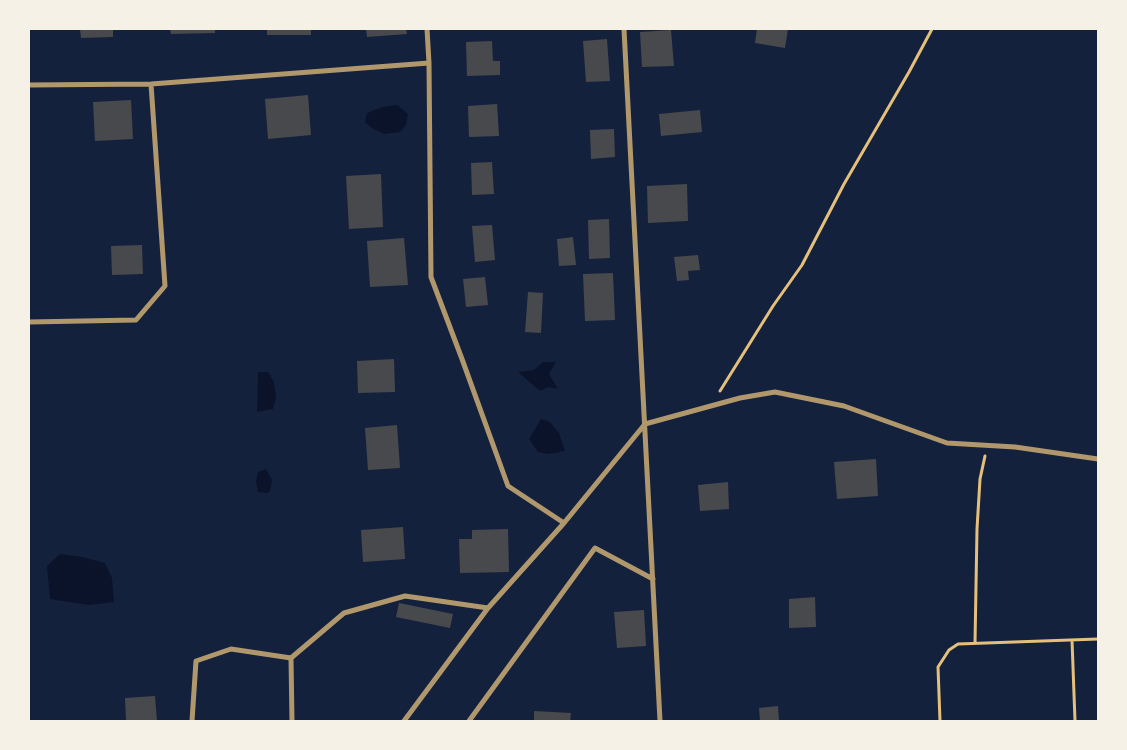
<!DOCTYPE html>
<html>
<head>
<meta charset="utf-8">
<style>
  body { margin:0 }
  #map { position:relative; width:1127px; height:750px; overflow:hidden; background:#14213d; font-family:"Fira Sans Condensed",sans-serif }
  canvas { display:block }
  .frame { position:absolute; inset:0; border:30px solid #f6f1e7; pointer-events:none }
</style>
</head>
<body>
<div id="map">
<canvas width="1127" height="750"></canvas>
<div class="frame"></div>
</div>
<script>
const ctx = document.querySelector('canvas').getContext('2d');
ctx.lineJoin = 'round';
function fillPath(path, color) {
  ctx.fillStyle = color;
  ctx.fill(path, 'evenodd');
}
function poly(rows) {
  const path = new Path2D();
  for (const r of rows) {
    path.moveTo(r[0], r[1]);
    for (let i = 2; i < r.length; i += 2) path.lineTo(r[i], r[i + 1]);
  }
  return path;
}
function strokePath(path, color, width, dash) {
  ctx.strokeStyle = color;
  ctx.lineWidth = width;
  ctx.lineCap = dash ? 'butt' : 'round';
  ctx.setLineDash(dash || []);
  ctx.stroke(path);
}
fillPath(poly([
  [397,105,408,114,406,125,400,132,384,134,372,128,365,122,367,113,382,107],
  [543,362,556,362,549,374,558,389,548,387,540,391,518,372,534,370],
  [258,372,268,372,274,382,276,398,273,409,257,412],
  [541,419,550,422,559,433,565,451,549,454,538,452,529,439],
  [266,469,272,480,270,491,267,493,258,492,256,481,258,472],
  [60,554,82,557,105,563,112,578,114,602,89,605,50,599,47,566]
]), '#0b132b');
fillPath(poly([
  [80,29,113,29,113,37,81,38],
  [170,29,215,29,215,33,171,34],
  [267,29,311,29,311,35,267,35],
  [366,29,406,29,407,34,367,37],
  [757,29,788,29,785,48,755,43],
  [671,30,674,66,642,67,640,32],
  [607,39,610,81,586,82,583,41],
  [492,41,493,61,500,61,500,75,467,76,466,42],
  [308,95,311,135,268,139,265,99],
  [131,100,133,139,95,141,93,102],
  [497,104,499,136,469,137,468,106],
  [700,110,702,132,661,136,659,114],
  [614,129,615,157,591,159,590,130],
  [492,162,494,194,472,195,471,163],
  [381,174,383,227,349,229,346,176],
  [687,184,688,221,648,223,647,186],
  [609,219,610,258,589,259,588,220],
  [492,225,495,260,475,262,472,226],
  [573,237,576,265,559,266,557,239],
  [404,238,408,285,370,287,367,241],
  [142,245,143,274,112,275,111,246],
  [698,255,700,270,688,271,689,280,677,281,674,257],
  [613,273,615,320,585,321,583,274],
  [485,277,488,305,466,307,463,279],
  [528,292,543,293,541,333,525,332],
  [394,359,395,392,358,393,357,361],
  [397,425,400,468,368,470,365,428],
  [876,459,878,496,837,499,834,462],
  [728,482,729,509,700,511,698,485],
  [403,527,405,559,363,562,361,530],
  [508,529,509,572,460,573,459,539,472,539,472,530],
  [815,597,816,627,789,628,789,599],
  [399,603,453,614,450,628,396,617],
  [644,610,646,646,617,648,614,612],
  [155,696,157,721,126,721,125,698],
  [778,706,779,721,760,721,759,708],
  [534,711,571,713,570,721,534,721]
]), '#48494c');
strokePath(poly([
  [720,391,773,306,802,265,844,184,909,72,932,29],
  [1072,640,1075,721],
  [975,643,977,529,980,479,985,456],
  [940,721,938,667,949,650,958,644,1098,639]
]), '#e5c07b', 3);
strokePath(poly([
  [427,29,429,63,431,277,462,359,508,486,564,523],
  [624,29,660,721],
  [29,85,151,84,429,63],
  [29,322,136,320,165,286,151,84],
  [291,658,292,721],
  [192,721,196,661,231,649,291,658,344,613,405,596,488,608],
  [404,721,488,608,564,523,645,424,740,398,775,392,844,406,947,443,1015,447,1098,459],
  [469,721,595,548,653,579]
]), '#b1986c', 5);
</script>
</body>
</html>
